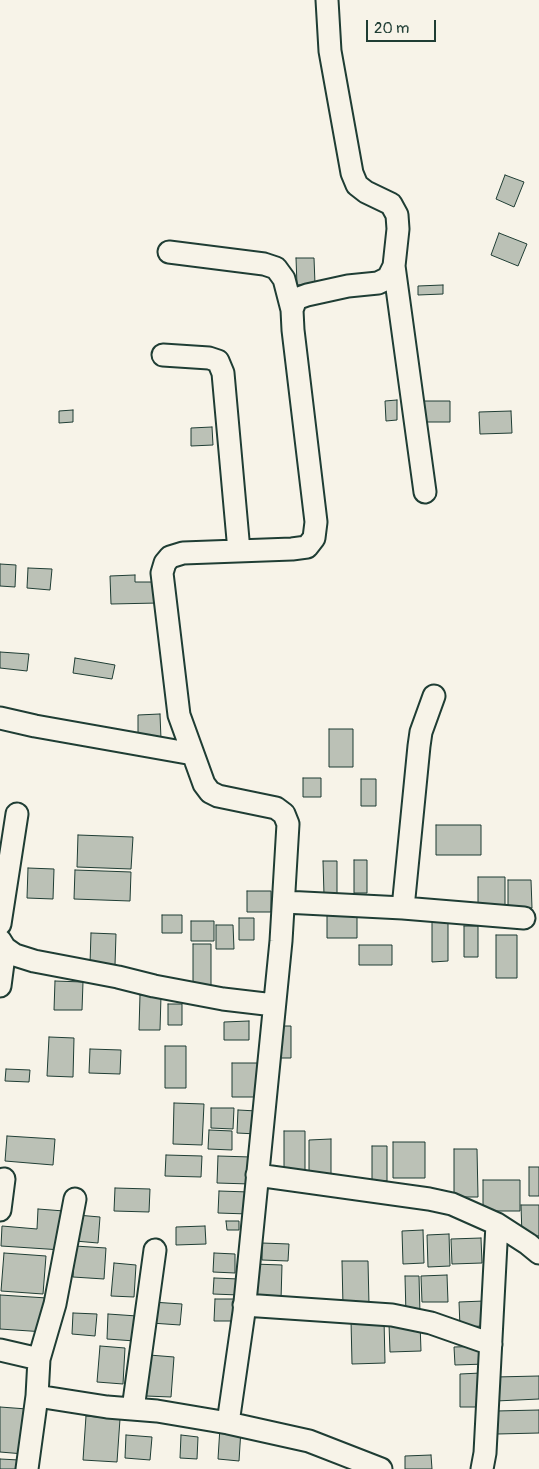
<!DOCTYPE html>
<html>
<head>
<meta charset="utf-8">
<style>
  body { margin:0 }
  #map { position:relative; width:539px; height:1469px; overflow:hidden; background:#f7f3e8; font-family:Pangolin,sans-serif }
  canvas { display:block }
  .scale { position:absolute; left:366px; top:20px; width:70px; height:22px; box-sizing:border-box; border:2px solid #1f3d34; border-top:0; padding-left:6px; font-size:15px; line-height:18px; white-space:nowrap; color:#1f3d34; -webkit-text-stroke:4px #f7f3e8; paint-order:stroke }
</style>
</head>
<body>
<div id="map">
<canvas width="539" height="1469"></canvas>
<div class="scale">20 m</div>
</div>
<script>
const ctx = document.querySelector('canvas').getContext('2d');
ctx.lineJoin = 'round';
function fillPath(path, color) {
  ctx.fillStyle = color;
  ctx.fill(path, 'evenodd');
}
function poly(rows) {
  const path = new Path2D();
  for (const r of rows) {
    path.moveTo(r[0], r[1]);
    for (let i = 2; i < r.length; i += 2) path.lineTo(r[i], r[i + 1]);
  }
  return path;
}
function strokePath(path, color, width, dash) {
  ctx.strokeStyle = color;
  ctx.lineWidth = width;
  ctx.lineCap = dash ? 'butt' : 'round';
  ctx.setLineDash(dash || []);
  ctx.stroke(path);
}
const building = poly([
  [505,175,524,182,514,207,496,199,505,175],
  [499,233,527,244,518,266,491,255,499,233],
  [296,258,314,258,315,284,297,285,296,258],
  [443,285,443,294,418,295,418,286,443,285],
  [397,400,397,420,386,421,385,401,397,400],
  [423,401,450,401,450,422,423,422,423,401],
  [73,410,73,422,59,423,59,411,73,410],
  [511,411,512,433,480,434,479,412,511,411],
  [212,427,213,445,191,446,191,428,212,427],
  [0,564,16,565,15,587,0,586,0,564],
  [28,568,52,569,50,590,27,588,28,568],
  [135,575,135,582,158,582,158,603,111,604,110,576,135,575],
  [0,652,29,654,27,671,0,668,0,652],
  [75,658,115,665,112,679,73,673,75,658],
  [160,714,161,739,138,740,138,715,160,714],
  [329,729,353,729,353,767,329,767,329,729],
  [303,778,321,778,321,797,303,797,303,778],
  [361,779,376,779,376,806,361,806,361,779],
  [436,825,481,825,481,855,436,855,436,825],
  [78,835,133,837,131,869,77,867,78,835],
  [354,860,367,860,367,893,354,893,354,860],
  [323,861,337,861,337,895,324,895,323,861],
  [28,868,54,869,53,899,27,898,28,868],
  [75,870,131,872,130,901,74,899,75,870],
  [478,877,505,877,505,910,478,910,478,877],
  [508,880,531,880,532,908,508,909,508,880],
  [247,891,271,891,271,912,247,912,247,891],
  [327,910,357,910,357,938,327,938,327,910],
  [162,915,182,915,182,933,162,933,162,915],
  [239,918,254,918,254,940,239,940,239,918],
  [432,920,448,920,448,961,432,962,432,920],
  [191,921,214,921,214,941,191,941,191,921],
  [216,925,233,925,234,949,216,949,216,925],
  [464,926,478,926,478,957,464,957,464,926],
  [91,933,116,934,115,965,90,964,91,933],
  [496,935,517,935,517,978,496,978,496,935],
  [193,944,211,944,211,987,193,987,193,944],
  [359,945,392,945,392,965,359,965,359,945],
  [55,981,83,982,82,1010,54,1010,55,981],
  [140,995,161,996,160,1030,139,1030,140,995],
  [168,1004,182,1004,182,1025,168,1025,168,1004],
  [249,1021,249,1040,224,1040,224,1022,249,1021],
  [273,1026,291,1026,291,1058,273,1058,273,1026],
  [49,1037,74,1038,73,1077,47,1076,49,1037],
  [165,1046,186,1046,186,1088,165,1088,165,1046],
  [90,1049,121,1050,120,1074,89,1073,90,1049],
  [232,1063,262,1063,262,1097,232,1097,232,1063],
  [6,1069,30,1070,29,1082,5,1081,6,1069],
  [174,1103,204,1104,202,1145,173,1144,174,1103],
  [211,1108,234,1108,233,1129,211,1128,211,1108],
  [238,1110,257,1111,257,1134,237,1133,238,1110],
  [209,1130,232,1131,232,1150,208,1149,209,1130],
  [284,1131,305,1131,305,1176,284,1176,284,1131],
  [7,1136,55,1139,53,1165,5,1161,7,1136],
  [331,1139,331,1178,309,1178,309,1140,331,1139],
  [393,1142,425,1142,425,1178,393,1178,393,1142],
  [372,1146,387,1146,387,1181,372,1181,372,1146],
  [454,1149,477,1149,478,1197,454,1197,454,1149],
  [166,1155,202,1156,201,1177,165,1176,166,1155],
  [218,1156,251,1157,250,1184,217,1183,218,1156],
  [529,1167,539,1167,539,1196,529,1196,529,1167],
  [483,1180,520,1180,520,1211,483,1211,483,1180],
  [115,1188,150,1189,149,1212,114,1211,115,1188],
  [219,1191,249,1192,248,1214,218,1213,219,1191],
  [521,1205,539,1205,539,1236,522,1236,521,1205],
  [38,1209,64,1211,62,1250,1,1246,2,1226,37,1229,38,1209],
  [77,1215,100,1217,98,1243,75,1241,77,1215],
  [226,1221,239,1221,239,1230,227,1230,226,1221],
  [205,1226,206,1244,176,1245,176,1227,205,1226],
  [423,1230,424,1263,403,1264,402,1231,423,1230],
  [449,1234,450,1266,428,1267,427,1235,449,1234],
  [481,1238,482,1263,452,1264,451,1239,481,1238],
  [262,1243,289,1244,288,1261,262,1260,262,1243],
  [75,1246,106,1248,104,1279,73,1277,75,1246],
  [4,1253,46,1256,43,1294,1,1291,4,1253],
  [214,1253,235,1254,235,1273,213,1272,214,1253],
  [342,1261,368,1261,369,1305,343,1306,342,1261],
  [114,1263,136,1265,134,1297,111,1296,114,1263],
  [253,1264,282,1265,281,1300,252,1299,253,1264],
  [447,1275,448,1302,422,1302,421,1276,447,1275],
  [405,1276,419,1276,420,1314,406,1315,405,1276],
  [214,1278,239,1279,239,1295,213,1294,214,1278],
  [0,1295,47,1298,45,1332,0,1329,0,1295],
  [215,1299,234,1299,233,1321,214,1321,215,1299],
  [484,1301,484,1326,460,1327,459,1302,484,1301],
  [152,1302,182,1304,180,1325,151,1323,152,1302],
  [73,1313,97,1314,95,1336,72,1334,73,1313],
  [108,1314,137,1316,135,1341,107,1339,108,1314],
  [384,1319,385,1363,352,1364,351,1320,384,1319],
  [420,1323,421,1351,390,1352,389,1324,420,1323],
  [100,1346,125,1348,123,1384,97,1382,100,1346],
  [486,1346,486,1364,455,1365,454,1347,486,1346],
  [149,1355,174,1357,171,1397,146,1396,149,1355],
  [481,1373,482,1407,460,1407,460,1374,481,1373],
  [539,1376,539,1399,496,1401,495,1377,539,1376],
  [0,1407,27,1409,24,1454,0,1452,0,1407],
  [539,1410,539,1433,497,1434,496,1411,539,1410],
  [86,1416,120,1419,117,1462,83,1460,86,1416],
  [220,1427,241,1429,239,1461,218,1459,220,1427],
  [126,1435,152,1437,150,1460,125,1458,126,1435],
  [181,1435,198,1437,197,1459,180,1458,181,1435],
  [431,1455,432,1469,405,1469,405,1456,431,1455],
  [0,1459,19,1460,18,1469,0,1469,0,1459]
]);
fillPath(building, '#bbc1b6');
strokePath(building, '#1f3d34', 1);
const minor = poly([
  [169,252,264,264,276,268,284,279,292,310],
  [394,266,425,492],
  [163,355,209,358,218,361,223,373,239,551],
  [0,718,35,726,193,754],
  [284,902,403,908,524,918],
  [403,908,419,746,421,732,434,696],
  [0,924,17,814],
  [0,940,5,948,15,955,34,961,118,977,154,986,223,999,274,1005],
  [0,986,5,948],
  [257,1175,429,1199,452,1204,497,1224,528,1244,539,1253],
  [0,1210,4,1179],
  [244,1305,392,1315,431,1323,491,1344],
  [0,1350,39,1359],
  [37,1396,107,1407,157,1411,228,1423,309,1441,381,1469],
  [133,1409,155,1250],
  [228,1423,244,1312,281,941,288,824,284,814,276,808,218,796,210,792,204,784,179,715,162,573,165,563,170,557,183,553,292,549,307,547,314,538,316,522,293,330,292,310,296,299,307,295,348,286,378,283,388,278,394,266,398,229,397,215,391,204,366,192,357,185,352,173,330,51,327,0],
  [27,1469,37,1396,39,1359,55,1304,75,1199],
  [482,1469,485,1453,497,1224]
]);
strokePath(minor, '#1f3d34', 25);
strokePath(minor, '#f7f3e8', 21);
</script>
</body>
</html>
